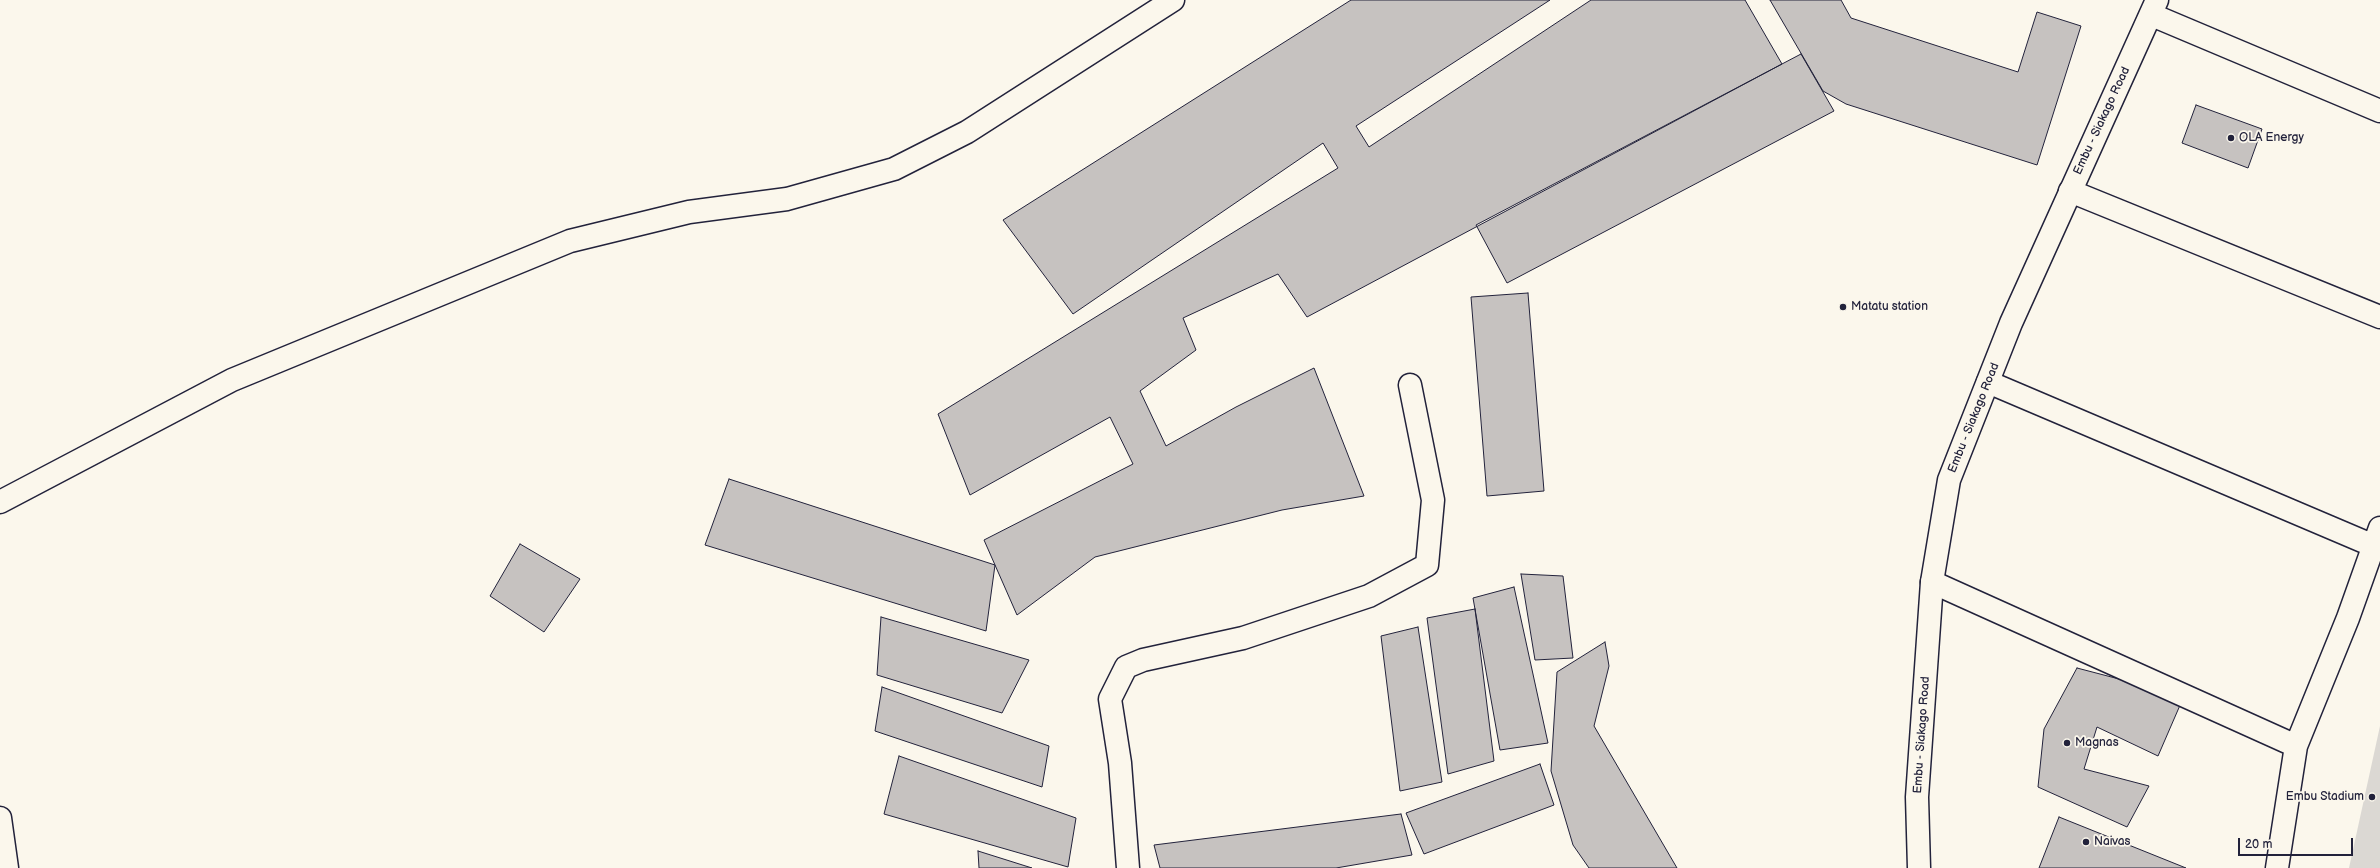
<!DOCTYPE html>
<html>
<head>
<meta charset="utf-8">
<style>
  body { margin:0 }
  #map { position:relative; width:2380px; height:868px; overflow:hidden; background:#fbf7ec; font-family:"Balsamiq Sans",sans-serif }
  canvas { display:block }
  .scale { position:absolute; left:2238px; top:838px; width:115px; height:18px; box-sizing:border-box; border:2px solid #22223b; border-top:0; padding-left:5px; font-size:12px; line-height:14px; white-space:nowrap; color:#22223b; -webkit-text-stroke:3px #fbf7ec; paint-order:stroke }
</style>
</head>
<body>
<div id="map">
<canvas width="2380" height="868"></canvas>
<div class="scale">20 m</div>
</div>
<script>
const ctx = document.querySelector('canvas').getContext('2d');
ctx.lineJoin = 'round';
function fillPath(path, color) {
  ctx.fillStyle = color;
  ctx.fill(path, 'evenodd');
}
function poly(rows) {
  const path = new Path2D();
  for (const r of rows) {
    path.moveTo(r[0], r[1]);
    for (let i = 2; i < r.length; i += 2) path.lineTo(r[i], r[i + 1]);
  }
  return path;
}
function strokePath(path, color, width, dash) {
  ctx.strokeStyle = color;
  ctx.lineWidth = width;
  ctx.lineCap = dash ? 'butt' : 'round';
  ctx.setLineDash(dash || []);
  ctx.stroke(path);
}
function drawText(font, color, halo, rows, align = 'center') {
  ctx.font = font + ' "Balsamiq Sans",sans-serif';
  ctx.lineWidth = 3.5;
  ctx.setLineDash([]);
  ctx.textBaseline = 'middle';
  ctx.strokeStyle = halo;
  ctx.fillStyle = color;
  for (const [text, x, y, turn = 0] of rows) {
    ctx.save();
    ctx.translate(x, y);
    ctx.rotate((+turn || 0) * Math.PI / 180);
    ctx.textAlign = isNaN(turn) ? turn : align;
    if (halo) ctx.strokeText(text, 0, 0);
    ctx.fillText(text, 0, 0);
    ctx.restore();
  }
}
fillPath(poly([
  [2380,726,2380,868,2349,868]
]), '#dbd8d3');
const building = poly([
  [1351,0,1550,0,1356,126,1369,147,1591,0,1745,0,1782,64,1307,317,1278,274,1183,318,1196,350,1140,391,1166,446,1236,407,1314,368,1364,496,1282,510,1095,557,1017,615,984,540,1133,464,1110,417,970,495,938,414,1338,168,1323,143,1073,314,1003,220,1351,0],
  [1770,0,1841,0,1851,18,2018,72,2037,12,2081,26,2037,165,1846,104,1823,91,1770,0],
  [1801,54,1834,111,1507,283,1476,225,1801,54],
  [2196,105,2262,129,2248,168,2182,143,2196,105],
  [1528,293,1544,491,1487,496,1471,297,1528,293],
  [729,479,995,565,986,631,705,545,729,479],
  [520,544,580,579,544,632,490,596,520,544],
  [1521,574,1563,576,1573,658,1535,660,1521,574],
  [1514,587,1548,743,1500,750,1473,598,1514,587],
  [1475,609,1494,761,1448,774,1427,618,1475,609],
  [881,617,1029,660,1002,713,877,675,881,617],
  [1418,627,1442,782,1400,791,1381,636,1418,627],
  [1605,642,1609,666,1594,726,1677,868,1589,868,1573,845,1551,771,1557,672,1605,642],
  [2077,668,2184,696,2158,756,2097,727,2084,769,2149,786,2127,827,2038,787,2044,729,2077,668],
  [882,687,1049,746,1042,787,875,731,882,687],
  [899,756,1076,818,1068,867,884,814,899,756],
  [1540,764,1554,805,1424,854,1406,813,1540,764],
  [1401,814,1412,855,1336,868,1160,868,1154,845,1401,814],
  [2059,817,2186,868,2039,868,2059,817],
  [978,851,1032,868,979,868,978,851]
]);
fillPath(building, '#c6c2c0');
strokePath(building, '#22223b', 1);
const minor = poly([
  [2152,15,2380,111],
  [2070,191,2380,317],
  [1988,382,2374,546],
  [0,502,232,380,570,241,689,212,787,199,894,169,967,132,1173,0],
  [1932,582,2296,746],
  [0,818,7,868],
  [1128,868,1120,763,1110,699,1126,667,1143,660,1243,638,1369,596,1427,565,1433,500,1410,385],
  [2277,868,2296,746,2348,618,2380,528]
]);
const highway = poly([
  [1919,868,1917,797,1932,582,1949,480,2011,323,2157,0]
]);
strokePath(minor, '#22223b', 25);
strokePath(highway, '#22223b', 25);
strokePath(minor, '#fbf7ec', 22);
strokePath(highway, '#fbf7ec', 22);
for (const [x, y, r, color] of [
  [2231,138,4,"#22223b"],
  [1843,307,4,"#22223b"],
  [2067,743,4,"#22223b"],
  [2372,797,4,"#22223b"],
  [2086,842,4,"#22223b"]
]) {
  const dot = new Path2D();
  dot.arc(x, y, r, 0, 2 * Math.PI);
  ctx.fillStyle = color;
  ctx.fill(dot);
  strokePath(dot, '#fbf7ec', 1.5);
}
drawText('12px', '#22223b', '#fbf7ec', [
  ["Embu - Siakago Road",2102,121,-65],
  ["Embu - Siakago Road",1974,418,-68],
  ["Embu - Siakago Road",1922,735,-86]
]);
drawText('12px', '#22223b', '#fbf7ec', [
  ["OLA Energy",2239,138],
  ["Matatu station",1851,307],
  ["Magnas",2075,743],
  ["Embu Stadium",2364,797,"right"],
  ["Naivas",2094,842]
], 'left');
</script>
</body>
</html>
